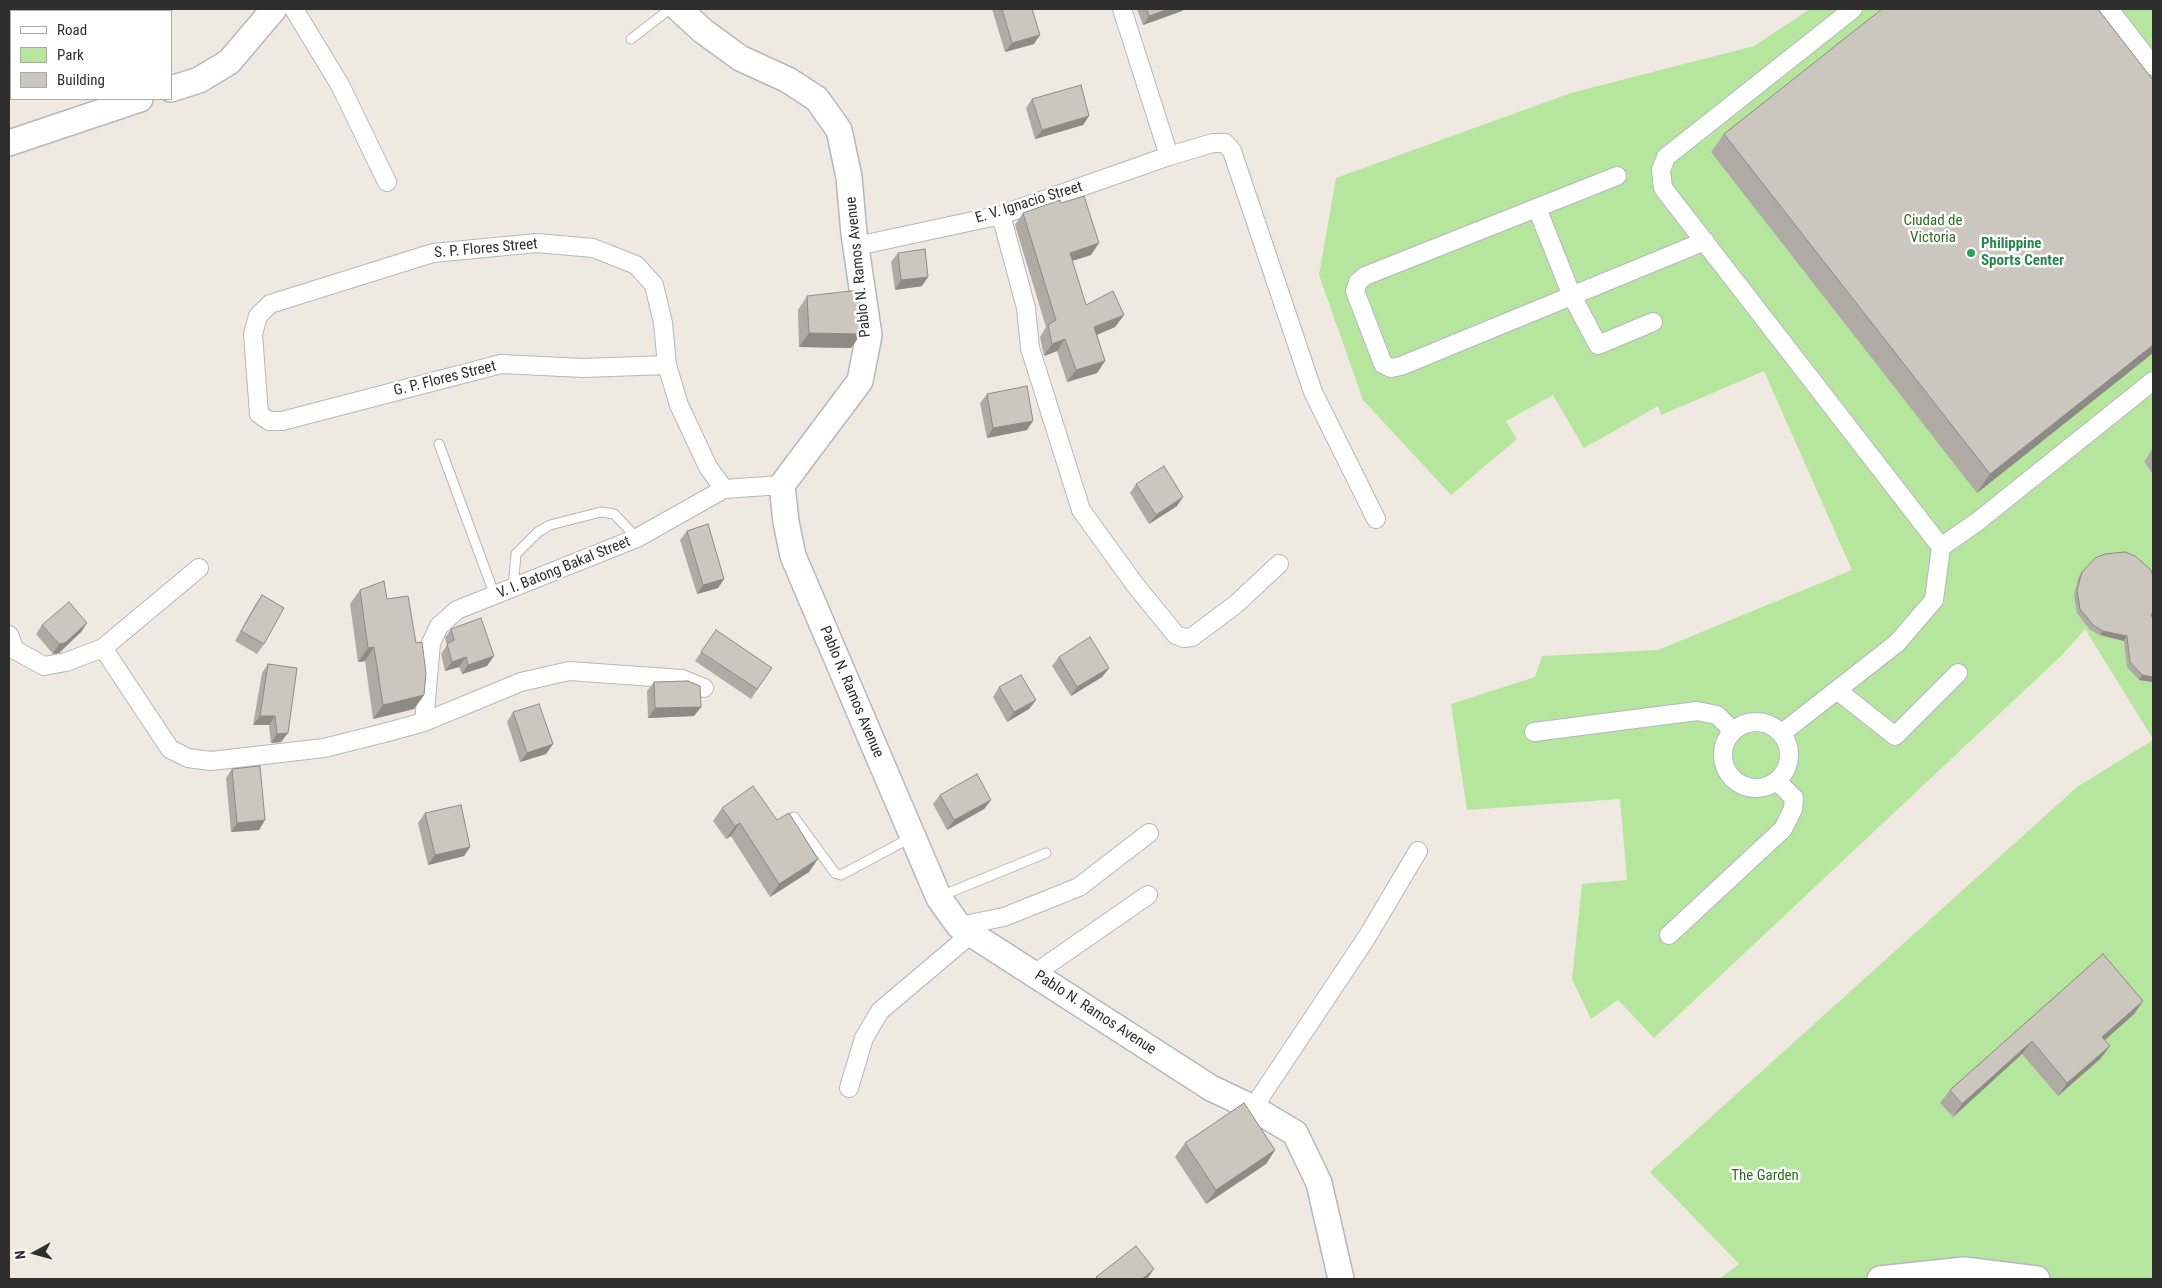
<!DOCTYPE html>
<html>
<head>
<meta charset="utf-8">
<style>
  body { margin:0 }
  #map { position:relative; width:2162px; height:1288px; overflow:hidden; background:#efe9e1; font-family:"Roboto Condensed",sans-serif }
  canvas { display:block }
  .frame { position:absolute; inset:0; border:10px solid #2e2e2e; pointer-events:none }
  .legend { position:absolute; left:10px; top:10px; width:162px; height:90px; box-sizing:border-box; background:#fff; border:1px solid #ababab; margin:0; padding:6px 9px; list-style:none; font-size:15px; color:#2e2e2e }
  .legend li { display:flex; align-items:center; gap:10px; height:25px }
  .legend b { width:25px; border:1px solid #ababab }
  .north { position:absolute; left:10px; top:1228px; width:50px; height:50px; -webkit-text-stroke:4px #fff; paint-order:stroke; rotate:263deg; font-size:14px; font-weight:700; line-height:20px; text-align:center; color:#2e2e2e }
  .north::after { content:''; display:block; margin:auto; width:18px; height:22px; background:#2e2e2e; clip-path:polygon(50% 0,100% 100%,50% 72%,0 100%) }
</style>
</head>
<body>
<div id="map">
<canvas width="2162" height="1288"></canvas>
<div class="frame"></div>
<ul class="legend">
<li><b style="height:6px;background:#fff"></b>Road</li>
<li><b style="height:14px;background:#b6e59e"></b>Park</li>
<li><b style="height:14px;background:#cbc7bf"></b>Building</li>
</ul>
<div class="north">N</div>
</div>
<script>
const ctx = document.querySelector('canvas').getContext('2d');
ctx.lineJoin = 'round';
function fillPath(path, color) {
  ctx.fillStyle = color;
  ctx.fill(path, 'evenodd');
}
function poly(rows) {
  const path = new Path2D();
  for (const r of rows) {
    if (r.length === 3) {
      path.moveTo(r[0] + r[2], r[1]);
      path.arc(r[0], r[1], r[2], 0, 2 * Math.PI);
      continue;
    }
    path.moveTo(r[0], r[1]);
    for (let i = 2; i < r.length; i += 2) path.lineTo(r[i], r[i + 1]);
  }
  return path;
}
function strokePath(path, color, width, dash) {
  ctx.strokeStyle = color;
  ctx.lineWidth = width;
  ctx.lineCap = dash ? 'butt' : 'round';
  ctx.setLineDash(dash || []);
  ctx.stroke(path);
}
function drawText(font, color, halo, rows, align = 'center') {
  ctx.font = font + ' "Roboto Condensed",sans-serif';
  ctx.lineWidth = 5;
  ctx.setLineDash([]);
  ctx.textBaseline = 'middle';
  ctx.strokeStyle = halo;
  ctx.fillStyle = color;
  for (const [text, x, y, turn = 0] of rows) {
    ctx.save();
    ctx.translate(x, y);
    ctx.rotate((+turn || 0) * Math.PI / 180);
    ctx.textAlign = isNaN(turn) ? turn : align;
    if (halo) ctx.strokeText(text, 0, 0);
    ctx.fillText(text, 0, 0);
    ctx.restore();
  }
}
fillPath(poly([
  [1810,9,2153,9,2153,739,2085,629,2061,656,1654,1038,1618,1000,1591,1019,1572,979,1582,884,1627,880,1620,799,1467,810,1451,704,1535,677,1542,656,1658,650,1852,570,1764,371,1661,415,1658,406,1584,448,1553,395,1506,421,1517,439,1451,495,1363,400,1319,275,1336,178,1571,93,1754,46],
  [2153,740,2153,1279,1719,1279,1739,1264,1650,1172,2077,787]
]), '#b6e59e');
const lane = poly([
  [631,39,670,9],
  [439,444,495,596],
  [513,589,516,554,538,532,550,525,601,512,614,514,637,538],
  [794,817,835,873,841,875,912,837],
  [941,896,1046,853]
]);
const street = poly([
  [294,9,340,85,387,182],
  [1122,9,1169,156],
  [1853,9,1666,157,1661,170,1663,188,1941,547,1977,522,2153,381],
  [2109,9,2153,66],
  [1617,176,1365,276,1358,282,1355,291,1383,364,1391,368,1401,366,1705,241],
  [1537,208,1572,296,1598,345,1653,322],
  [1001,215,1026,308,1030,348,1081,510,1136,586,1176,635,1184,638,1192,637,1235,605,1279,564],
  [857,246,1001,215,1169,156,1213,143,1225,143,1232,151,1313,392,1376,519],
  [667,365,583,368,501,364,282,421,269,421,259,414,253,334,258,316,270,304,433,253,537,243,593,248,636,265,654,285,663,323,667,365,679,405,708,467,724,489],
  [9,635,15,650,44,666,66,662,103,648,199,568],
  [103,648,170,749,188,758,211,761,324,748,384,733,424,722,521,682,569,671,682,679,704,688],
  [1838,691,1895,736,1958,673],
  [1756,755,33],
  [424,722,431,643,439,626,457,610,637,538,724,489,782,485],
  [1534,732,1697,711,1717,715,1733,731],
  [1782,733,1897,643,1934,600,1941,547],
  [959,926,1004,917,1079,887,1149,833],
  [1669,935,1783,829,1793,809,1794,798,1777,781],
  [1034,974,1148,895],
  [849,1088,864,1038,880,1011,971,934],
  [1253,1108,1367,937,1418,851]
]);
const secondary = poly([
  [679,9,703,31,740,58,788,80,817,99,839,130,849,177,854,234,869,335,860,381,782,485,786,522,793,556,939,898,959,926,1211,1088,1253,1108,1295,1133,1319,1183,1341,1279],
  [171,89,199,80,229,62,274,9],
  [9,143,140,99],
  [1880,1279,1964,1270,2037,1279]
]);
strokePath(lane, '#b4b7c1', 11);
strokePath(street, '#b4b7c1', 20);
strokePath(secondary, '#b4b7c1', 28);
strokePath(lane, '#fff', 9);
strokePath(street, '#fff', 18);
strokePath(secondary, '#fff', 25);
fillPath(poly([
  [992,9,1032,9,1034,44,1005,52],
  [1137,9,1184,9,1182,11,1143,25],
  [1032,99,1089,116,1083,125,1035,139,1026,108],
  [1724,134,2153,353,1977,493,1711,152],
  [1061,203,1091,255,1072,261,1086,305,1124,315,1115,327,1097,335,1105,361,1097,373,1067,382,1057,351,1044,356,1040,337,1046,327,1015,225,1023,213],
  [898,253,922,286,895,290,891,262],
  [807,296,861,334,851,348,799,347,798,310],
  [987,394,1027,430,987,438,980,403],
  [2153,448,2153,474,2144,462],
  [1136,484,1177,506,1149,524,1130,493],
  [687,531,724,579,718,588,697,594,680,540],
  [2082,572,2151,616,2153,682,2139,680,2127,667,2124,641,2100,635,2090,630,2077,613,2074,595,2079,576],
  [360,590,387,599,424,695,414,709,373,719,365,661,358,662,350,604],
  [262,595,264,644,257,654,235,641,255,605],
  [87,623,81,632,59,653,53,654,36,634,42,625],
  [451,629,487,666,462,674,459,667,445,671,441,654,447,645,445,638],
  [716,630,772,668,751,699,695,661],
  [1059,657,1109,668,1102,677,1071,696,1052,666],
  [268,664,288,733,281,742,271,743,269,725,253,725,262,673],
  [654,682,701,707,694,716,648,718,647,691],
  [999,687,1036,700,1029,709,1007,722,993,697],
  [513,712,553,744,546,754,520,762,507,722],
  [232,769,265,820,259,830,231,832,226,778],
  [940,795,991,800,984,809,947,830,933,804],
  [722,808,809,872,770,897,731,836,726,839,713,821],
  [425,813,470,847,464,856,428,865,418,823],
  [2103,954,2143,1001,2134,1014,2104,1040,2110,1046,2100,1059,2058,1096,2022,1054,1953,1117,1940,1103,1950,1090],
  [1185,1143,1275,1150,1266,1164,1206,1204,1175,1157]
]), '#afaba4');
fillPath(poly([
  [1169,9,1184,9,1182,11,1143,25,1149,16],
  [1040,35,1034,44,1005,52,1012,43],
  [1089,116,1083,125,1035,139,1042,130],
  [1099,243,1091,255,1062,264,1070,253],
  [928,277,922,286,895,290,901,280],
  [1124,315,1115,327,1086,339,1094,327],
  [809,333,861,334,851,348,799,347],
  [1065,339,1057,351,1044,356,1052,344],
  [2153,345,2153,353,1977,493,1990,474],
  [1105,361,1097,373,1067,382,1076,370],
  [1033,421,1027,430,987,438,993,428],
  [1183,497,1177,506,1149,524,1156,515],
  [724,579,718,588,697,594,703,585],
  [87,623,81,632,59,653,53,654,59,644],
  [2103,631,2127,636,2124,641,2100,635],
  [374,647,365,661,358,662,368,648],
  [494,656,487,666,462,674,468,665],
  [466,657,459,667,445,671,452,662],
  [1109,668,1102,677,1071,696,1077,687],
  [2142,675,2153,677,2153,682,2139,680],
  [424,695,414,709,373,719,383,705],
  [1036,700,1029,709,1007,722,1014,712],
  [701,707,694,716,648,718,655,708],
  [260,716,275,716,269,725,253,725],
  [288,733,281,742,271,743,277,734],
  [553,744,546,754,520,762,527,753],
  [991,800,984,809,947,830,954,820],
  [265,820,259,830,231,832,237,823],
  [740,823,731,836,726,839,735,826],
  [470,847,464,856,428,865,435,855],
  [818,859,809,872,770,897,779,884],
  [2143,1001,2134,1014,2093,1051,2102,1037],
  [2032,1041,2022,1054,1953,1117,1962,1104],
  [2110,1046,2100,1059,2058,1096,2067,1083],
  [1275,1150,1266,1164,1206,1204,1216,1190],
  [1154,1269,1147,1279,1142,1279]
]), '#8e8b86');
const building = poly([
  [1002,9,1032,9,1040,35,1012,43,1002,9],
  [1147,9,1169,9,1149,16,1147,9],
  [1882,9,2098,9,2153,80,2153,345,1990,474,1724,134,1882,9],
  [1081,85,1089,116,1042,130,1032,99,1081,85],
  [1084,196,1099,243,1070,253,1086,305,1113,291,1124,315,1094,327,1105,361,1076,370,1065,339,1052,344,1048,325,1056,320,1023,213,1060,200,1061,203,1084,196],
  [925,249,928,277,901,280,898,253,925,249],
  [859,290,861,334,809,333,807,296,859,290],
  [1027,386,1033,421,993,428,987,394,1027,386],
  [1164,466,1183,497,1156,515,1136,484,1164,466],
  [708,524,724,579,703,585,687,531,708,524],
  [2125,552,2135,556,2150,569,2153,575,2153,610,2151,616,2153,617,2153,677,2142,675,2130,662,2127,636,2103,631,2093,625,2080,609,2077,590,2082,572,2095,558,2105,554,2125,552],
  [384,581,387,599,408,596,416,643,422,642,426,673,424,695,383,705,374,647,368,648,360,590,384,581],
  [262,595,284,608,264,644,241,631,262,595],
  [69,602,87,623,65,643,59,644,42,625,69,602],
  [481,618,494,656,468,665,466,657,452,662,447,644,454,640,451,629,481,618],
  [716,630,772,668,757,689,701,652,716,630],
  [1090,637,1109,668,1077,687,1059,657,1090,637],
  [268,664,297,668,288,733,277,734,275,716,260,716,268,664],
  [1021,675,1036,700,1014,712,999,687,1021,675],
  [688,681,700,686,701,707,655,708,654,682,688,681],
  [539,704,553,744,527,753,513,712,539,704],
  [260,766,265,820,237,823,232,769,260,766],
  [977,774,991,800,954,820,940,795,977,774],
  [753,786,777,820,789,813,818,859,779,884,740,823,735,826,722,808,753,786],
  [461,805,470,847,435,855,425,813,461,805],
  [2103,954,2143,1001,2102,1037,2110,1046,2067,1083,2032,1041,1962,1104,1950,1090,2103,954],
  [1244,1103,1275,1150,1216,1190,1185,1143,1244,1103],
  [1136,1246,1154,1269,1142,1279,1098,1279,1096,1277,1136,1246]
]);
fillPath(building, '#cbc7bf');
strokePath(building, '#8e8b86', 1);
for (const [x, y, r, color] of [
  [1971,253,5,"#2e9e5b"]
]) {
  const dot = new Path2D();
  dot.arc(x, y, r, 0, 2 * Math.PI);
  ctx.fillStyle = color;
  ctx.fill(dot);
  strokePath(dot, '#fff', 2);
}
drawText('15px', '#2e2e2e', '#fff', [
  ["E. V. Ignacio Street",1029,203,-17],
  ["S. P. Flores Street",486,249,-5],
  ["Pablo N. Ramos Avenue",859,267,-96],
  ["G. P. Flores Street",445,379,-14],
  ["V. I. Batong Bakal Street",564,568,-22],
  ["Pablo N. Ramos Avenue",851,692,67],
  ["Pablo N. Ramos Avenue",1095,1013,33]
]);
drawText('15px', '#2c6e1b', '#fff', [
  ["Ciudad de",1933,221],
  ["Victoria",1933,238],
  ["The Garden",1765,1176]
]);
drawText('bold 15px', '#27864d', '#fff', [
  ["Philippine",1981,244],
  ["Sports Center",1981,261]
], 'left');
</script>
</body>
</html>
